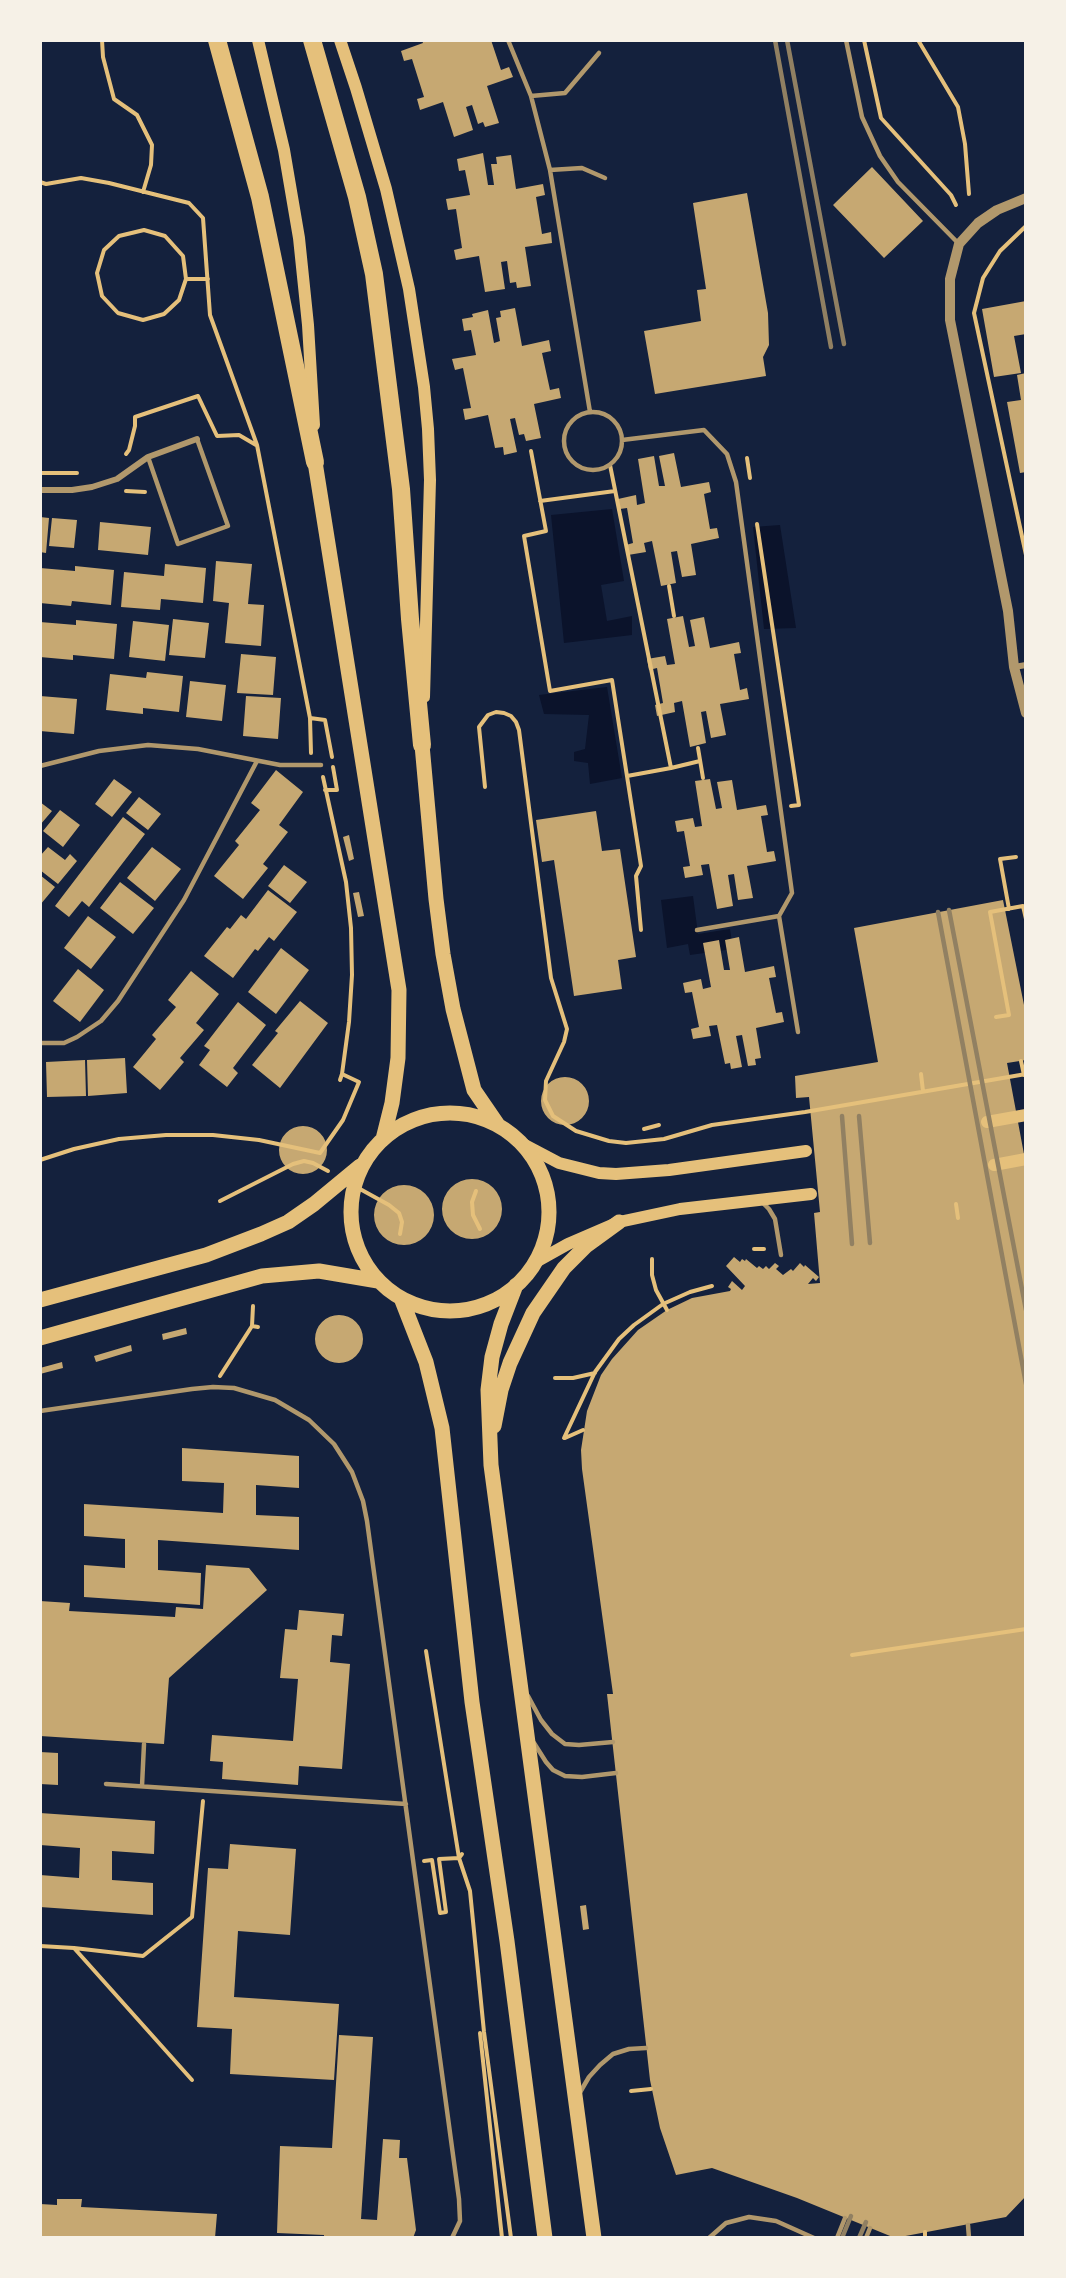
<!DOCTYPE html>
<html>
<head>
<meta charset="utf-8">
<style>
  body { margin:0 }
  #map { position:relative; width:1066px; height:2278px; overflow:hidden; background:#14213d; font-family:Figtree,sans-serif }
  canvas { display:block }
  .frame { position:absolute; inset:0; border:42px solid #f6f1e7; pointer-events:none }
</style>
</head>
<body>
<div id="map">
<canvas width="1066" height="2278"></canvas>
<div class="frame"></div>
</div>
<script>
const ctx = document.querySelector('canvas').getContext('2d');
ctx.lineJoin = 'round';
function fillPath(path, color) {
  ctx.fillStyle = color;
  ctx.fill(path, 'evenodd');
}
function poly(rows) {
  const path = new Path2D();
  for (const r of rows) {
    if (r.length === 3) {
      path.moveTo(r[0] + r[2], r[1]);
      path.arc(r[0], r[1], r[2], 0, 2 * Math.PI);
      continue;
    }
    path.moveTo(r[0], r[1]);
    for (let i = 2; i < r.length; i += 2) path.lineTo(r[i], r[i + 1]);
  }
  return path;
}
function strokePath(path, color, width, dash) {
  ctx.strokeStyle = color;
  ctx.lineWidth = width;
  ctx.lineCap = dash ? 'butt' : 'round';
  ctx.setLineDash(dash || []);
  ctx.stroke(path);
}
fillPath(poly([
  [612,509,624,581,601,585,607,621,632,616,632,635,564,643,551,515],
  [780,525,796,628,764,629,753,527],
  [607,687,622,778,590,784,588,763,574,761,574,752,585,749,589,715,544,714,539,695],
  [693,896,698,934,730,929,733,949,690,955,688,944,667,948,661,900]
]), '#0b132b');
fillPath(poly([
  [422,40,491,40,501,70,509,67,513,77,487,86,499,123,485,127,483,122,478,124,472,105,466,107,473,130,454,137,443,102,420,110,417,99,424,97,412,59,404,61,401,51,423,43],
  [483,153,488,185,494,185,491,164,497,164,496,157,511,155,516,189,543,184,545,195,536,197,542,234,551,232,552,243,525,247,531,286,517,288,516,282,510,283,507,261,501,262,505,289,485,292,479,256,456,260,454,250,462,248,456,209,448,210,446,199,470,195,465,170,459,171,457,159],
  [872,167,923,221,884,258,833,205],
  [747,193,768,313,769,345,763,357,766,376,655,394,644,331,701,321,697,290,706,289,693,203],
  [1026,301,1026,334,1014,336,1021,373,994,377,982,309],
  [515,308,522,346,549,340,551,351,542,353,550,390,559,388,561,398,534,404,541,438,526,441,524,434,519,435,515,418,510,419,517,452,504,455,503,447,495,448,488,415,465,420,463,409,471,408,463,368,455,370,452,359,476,355,471,330,464,331,462,319,473,317,472,314,488,310,494,343,500,341,496,318,501,317,500,311],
  [1026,373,1026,472,1020,473,1007,402,1021,400,1017,375],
  [674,453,681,487,709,482,711,492,704,494,710,529,717,528,719,538,691,544,696,575,682,577,677,551,671,552,676,583,661,586,652,541,644,543,646,552,628,555,626,545,633,543,627,508,620,509,618,499,636,495,637,505,645,503,638,459,654,456,659,486,665,486,659,456],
  [40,517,49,518,46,553,40,552],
  [52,518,77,520,74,548,49,546],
  [100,522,151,527,148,555,98,550],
  [216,561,252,564,248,604,264,605,261,646,225,643,229,603,213,601],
  [165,564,206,568,203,603,161,599,160,610,121,607,124,572,164,576],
  [75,566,114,570,111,605,72,601,71,606,40,603,40,568,75,571],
  [683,616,689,647,695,646,690,620,704,617,710,648,739,642,741,653,734,654,740,690,747,688,749,699,720,704,726,735,711,738,706,711,701,712,706,743,690,747,682,701,674,703,675,712,657,716,655,705,663,703,657,668,649,670,647,659,665,656,667,665,675,664,667,619],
  [173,619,209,623,205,658,169,655],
  [76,620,117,624,114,659,73,655,73,660,40,657,40,622,76,625],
  [133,621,169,625,165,661,129,657],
  [241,654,276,657,273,695,237,693],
  [147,672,183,676,179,712,143,708,143,714,106,710,110,674,146,678],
  [190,681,226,685,222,721,186,717],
  [40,696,77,699,74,734,40,731],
  [246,696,281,698,278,739,243,736],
  [276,770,303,792,279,825,288,832,263,864,268,868,243,899,214,876,239,845,235,841,260,810,251,803],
  [114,779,132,792,112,817,95,804],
  [710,779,716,809,722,808,717,782,732,780,737,810,766,805,768,815,761,816,767,852,774,851,776,861,747,866,753,898,738,900,734,874,728,875,733,906,717,909,709,864,701,865,703,875,685,878,683,867,690,866,684,831,677,832,675,821,693,818,695,827,702,826,695,781],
  [139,797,161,814,148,830,126,813],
  [40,802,52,811,40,825],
  [60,810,80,825,63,847,43,831],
  [596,811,602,851,620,849,636,957,618,960,622,989,574,996,554,860,542,862,536,820],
  [123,817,145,834,89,907,82,901,69,917,55,906],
  [349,835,354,859,349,861,343,837],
  [48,847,65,860,70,854,77,861,58,884,40,870,40,856],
  [152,847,181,869,155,901,127,878],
  [284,865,307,882,290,903,268,886],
  [40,875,55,887,40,905],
  [120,882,154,908,133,934,100,908],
  [268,890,297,912,274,941,269,937,258,951,255,949,233,978,204,956,227,927,230,929,241,915,246,919],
  [359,892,364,916,358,917,353,893],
  [1003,900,1026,1015,1026,1060,1007,1063,1026,1165,1026,2196,1006,2217,895,2238,797,2198,712,2168,676,2175,660,2128,650,2080,607,1694,613,1694,582,1469,581,1450,587,1411,601,1375,612,1359,638,1330,667,1310,692,1298,730,1291,731,1289,728,1287,732,1281,742,1290,745,1286,726,1266,734,1257,740,1262,742,1259,745,1261,746,1259,757,1268,759,1266,763,1269,766,1266,769,1269,775,1263,779,1266,776,1269,783,1275,791,1269,793,1271,800,1263,804,1267,805,1265,819,1277,816,1281,813,1278,808,1284,820,1283,814,1213,820,1212,809,1097,796,1098,795,1076,878,1062,854,928],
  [88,916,116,937,91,969,64,948],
  [739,937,745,972,774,966,776,977,769,978,776,1013,782,1012,784,1022,756,1028,761,1058,755,1059,756,1065,748,1066,742,1035,736,1036,742,1067,731,1069,730,1063,725,1064,717,1025,709,1026,711,1036,693,1039,691,1029,699,1027,692,992,685,993,683,983,701,979,703,989,711,987,703,943,719,940,724,970,730,970,725,940],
  [281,948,309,970,276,1014,248,992],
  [78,969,104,990,80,1022,53,1001],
  [191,971,219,994,196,1023,204,1030,180,1058,184,1062,160,1090,133,1067,156,1039,152,1035,176,1007,168,1000],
  [300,1001,328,1023,280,1088,252,1065,278,1033,275,1031],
  [238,1002,266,1025,233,1068,238,1073,227,1087,199,1065,210,1050,204,1046],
  [125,1058,127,1093,88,1096,87,1060],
  [85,1060,86,1096,47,1097,46,1062],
  [565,1101,24],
  [303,1150,24],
  [472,1209,30],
  [404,1215,30],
  [339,1339,24],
  [186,1328,187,1334,163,1340,162,1334],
  [131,1345,132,1351,96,1362,94,1356],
  [62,1362,63,1368,40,1374,40,1368],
  [182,1448,299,1456,299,1488,256,1485,256,1515,299,1517,299,1550,158,1540,158,1570,201,1573,200,1605,84,1597,84,1565,125,1568,125,1539,84,1536,84,1504,223,1513,224,1483,182,1481],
  [206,1565,249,1568,267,1590,169,1678,164,1744,40,1736,40,1601,70,1603,69,1611,175,1617,176,1607,203,1609],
  [299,1610,344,1614,342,1636,332,1635,330,1662,350,1664,342,1769,299,1766,298,1785,222,1779,223,1762,210,1761,212,1735,293,1741,298,1679,280,1678,285,1629,297,1630],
  [40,1752,58,1753,58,1785,40,1784],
  [40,1813,155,1821,154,1854,112,1851,112,1880,153,1883,153,1915,40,1907,40,1875,79,1878,80,1848,40,1845],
  [230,1844,296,1849,290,1935,238,1931,234,1997,339,2004,334,2080,230,2074,232,2029,197,2027,208,1868,228,1869],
  [586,1905,589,1929,583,1930,580,1906],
  [339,2035,373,2037,361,2219,377,2220,383,2139,400,2140,399,2158,407,2158,416,2230,413,2238,324,2238,324,2235,277,2233,280,2146,332,2148],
  [57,2199,82,2199,81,2207,217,2214,215,2238,40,2238,40,2204,57,2205]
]), '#c6a872');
strokePath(poly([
  [102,40,103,57,114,99,137,115,152,145,151,165,143,192],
  [864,40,881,118,951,195,956,205],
  [918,40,958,107,965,144,969,194],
  [40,182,46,184,81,178,109,183,189,203,203,218,210,315,257,445,310,718,325,720,332,757],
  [1026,226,1000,251,983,278,974,313,1026,555],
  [186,279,179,300,164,314,143,320,118,313,102,296,97,273,104,250,119,236,144,230,165,236,183,256,186,279,208,279],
  [531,451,546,531,524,536,550,691,612,680,641,866,636,876,641,930],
  [126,454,129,450,135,426,135,417,198,396,217,436,239,435,256,445],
  [747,458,750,478],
  [610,465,671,768,627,776],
  [40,473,77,473],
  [126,491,145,492],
  [540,501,615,491],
  [757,524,799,805,791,806],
  [669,586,674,616],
  [310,718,311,753],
  [698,748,703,778],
  [671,768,700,761],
  [323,777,346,882,351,928,352,975,349,1022,342,1074,340,1080],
  [485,787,479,727,488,715,496,712,504,713,511,716,516,722,519,730,551,978,567,1029,564,1042,546,1081,545,1100,553,1116,576,1131,609,1141,626,1143,664,1139,712,1125,805,1112,1026,1074],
  [325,790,337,790,333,767],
  [1009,909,1000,859,1016,857],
  [996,1017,1009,1015,990,912,1023,906,1026,919],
  [1021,1061,1024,1075],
  [921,1074,923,1091],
  [644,1129,659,1125],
  [40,1160,74,1149,119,1139,166,1135,213,1135,259,1140,320,1153,343,1120,359,1082,342,1074],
  [360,1189,389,1205,399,1213,402,1222,400,1234],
  [476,1191,472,1202,473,1215,480,1229],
  [220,1201,293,1164,304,1161,313,1163,328,1171],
  [956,1204,958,1218],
  [754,1249,764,1249],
  [652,1259,652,1275,656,1290,667,1310],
  [252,1326,258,1327],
  [220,1376,252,1326,253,1306],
  [555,1378,573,1378,595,1373],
  [564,1438,595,1372,619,1339,634,1325,663,1304,690,1292,712,1286],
  [565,1438,583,1430],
  [426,1651,459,1858,470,1891,484,2032,511,2238],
  [852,1655,1026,1629],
  [424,1861,432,1860,440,1913,446,1912,439,1859,459,1858,462,1854],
  [40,1946,74,1948,192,2080],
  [74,1948,143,1956,192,1917,203,1801],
  [480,2033,502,2238],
  [631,2091,651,2089],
  [925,2238,925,2232]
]), '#e5c07b', 4);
strokePath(poly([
  [508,40,531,96,550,170,590,412],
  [846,40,862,117,880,156,898,182,959,244],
  [531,96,565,93,599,53],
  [550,170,582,168,605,178],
  [593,441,29],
  [622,440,704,430,727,454,736,482,792,893,779,916,798,1032],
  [148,457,178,544,228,526,197,439],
  [40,766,99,751,148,745,198,749,280,765,321,765],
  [697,930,779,916],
  [40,1043,64,1043,77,1037,101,1021,118,1001,184,900,257,761],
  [763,1203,769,1209,775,1219,781,1255],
  [40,1411,192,1389,213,1387,234,1388,275,1400,309,1420,334,1444,352,1472,363,1501,367,1521,459,2199,460,2221,452,2238],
  [528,1696,541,1720,552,1734,565,1744,579,1745,613,1742],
  [534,1743,546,1762,553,1770,565,1776,582,1777,616,1773],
  [106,1784,406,1804],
  [142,1786,144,1744],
  [579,2094,589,2077,600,2065,613,2054,629,2049,646,2048],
  [968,2225,969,2238],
  [709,2238,726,2223,749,2217,776,2221,814,2238],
  [837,2238,845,2218],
  [866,2238,870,2228]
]), '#b1986c', 4.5);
strokePath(poly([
  [40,490,72,490,92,487,117,479,148,457,197,439],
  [1014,667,1026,665]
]), '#b1986c', 6);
strokePath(poly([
  [1026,198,997,210,978,223,959,244,950,279,950,320,1008,611,1014,667,1026,713]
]), '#b1986c', 10);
strokePath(poly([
  [258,40,284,150,299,238,308,325,314,425],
  [340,40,356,88,386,189,409,289,424,387,428,429,430,480,424,697],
  [987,1122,1026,1115],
  [523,1144,559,1163,599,1173,616,1174,669,1170,806,1151],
  [994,1165,1026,1159],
  [534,1263,568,1244,619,1222,680,1209,811,1194]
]), '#e5c07b', 12);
strokePath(poly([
  [315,462,399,990,398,1058,392,1103,383,1139],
  [422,745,436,899,443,954,453,1009,474,1090,498,1125],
  [450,1212,99],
  [516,1285,501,1324,492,1357,488,1390,491,1465,594,2238],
  [401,1298,426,1362,442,1428,472,1702,507,1941,545,2238],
  [40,1300,206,1255,261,1234,288,1222,314,1204,360,1166],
  [40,1338,262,1276,319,1271,378,1281],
  [494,1426,501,1390,510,1363,533,1313,564,1268,586,1246,619,1222]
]), '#e5c07b', 15);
strokePath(poly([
  [217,40,260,197,315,462],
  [312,40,357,197,374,274,401,489,410,619,422,745]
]), '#e5c07b', 18);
strokePath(poly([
  [775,40,831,347],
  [787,40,844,344],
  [949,910,1026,1310],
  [938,912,1026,1384],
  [842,1116,852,1244],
  [859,1116,870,1243],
  [842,2238,851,2216],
  [859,2238,866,2222]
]), '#918062', 4.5);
</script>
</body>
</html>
